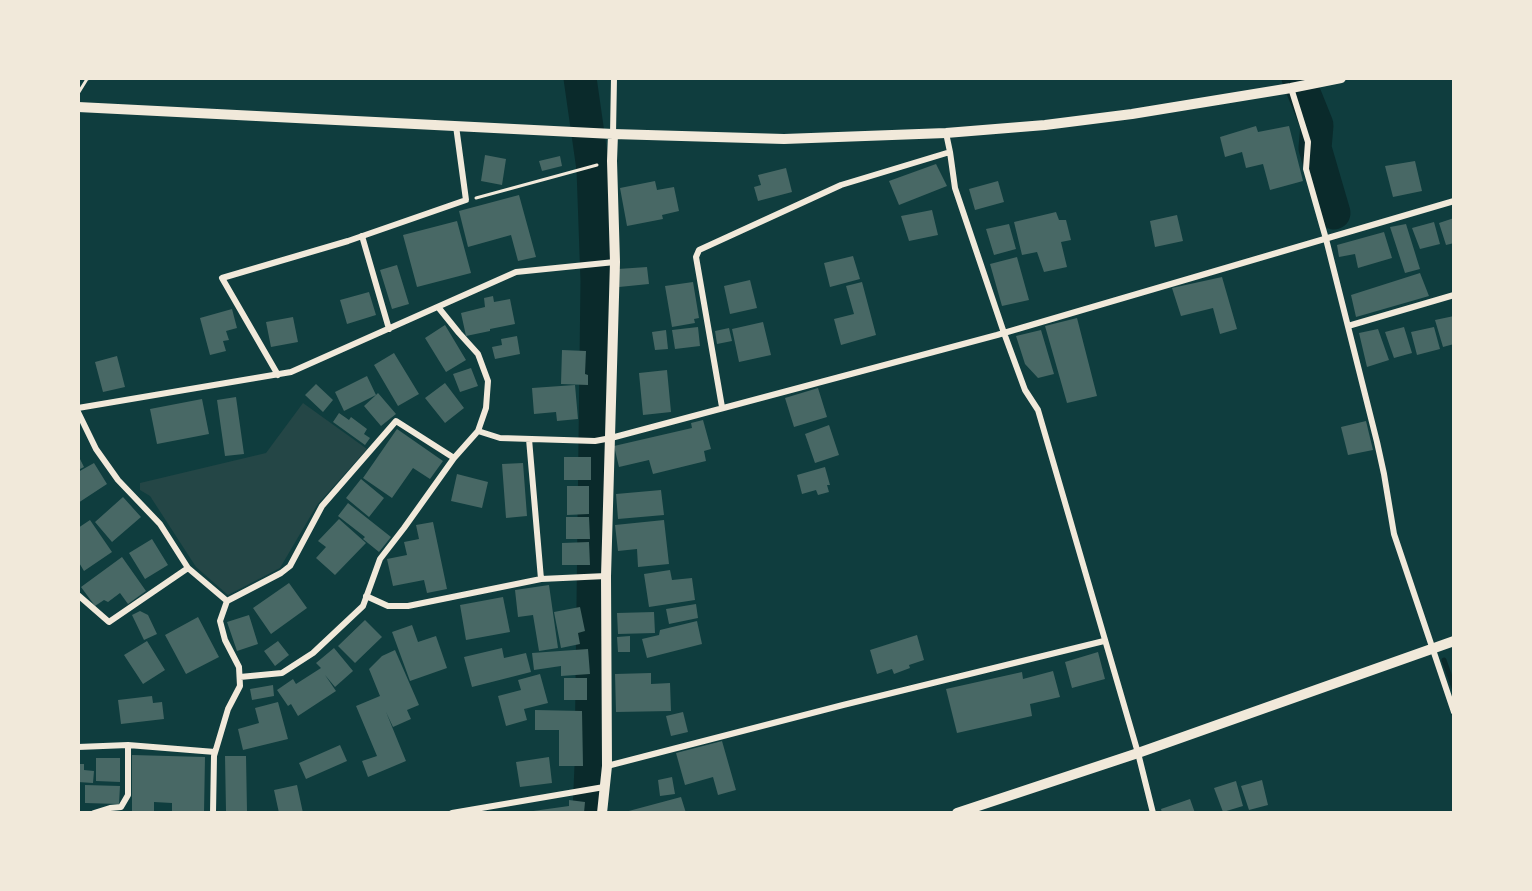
<!DOCTYPE html>
<html>
<head>
<meta charset="utf-8">
<style>
  body { margin:0 }
  #map { position:relative; width:1532px; height:891px; overflow:hidden; background:#0f3d3e; font-family:"Exo 2",sans-serif }
  canvas { display:block }
  .frame { position:absolute; inset:0; border:80px solid #f1e9da; pointer-events:none }
</style>
</head>
<body>
<div id="map">
<canvas width="1532" height="891"></canvas>
<div class="frame"></div>
</div>
<script>
const ctx = document.querySelector('canvas').getContext('2d');
ctx.lineJoin = 'round';
function fillPath(path, color) {
  ctx.fillStyle = color;
  ctx.fill(path, 'evenodd');
}
function poly(rows) {
  const path = new Path2D();
  for (const r of rows) {
    path.moveTo(r[0], r[1]);
    for (let i = 2; i < r.length; i += 2) path.lineTo(r[i], r[i + 1]);
  }
  return path;
}
function strokePath(path, color, width, dash) {
  ctx.strokeStyle = color;
  ctx.lineWidth = width;
  ctx.lineCap = dash ? 'butt' : 'round';
  ctx.setLineDash(dash || []);
  ctx.stroke(path);
}
fillPath(poly([
  [303,403,367,449,317,505,280,568,228,595,196,567,150,496,140,490,140,483,266,453]
]), '#244646');
strokePath(poly([
  [1444,660,1454,688]
]), '#0a2a2b', 5);
strokePath(poly([
  [580,78,593,169,597,281,591,766,589,813],
  [1298,78,1317,125,1315,148,1334,213]
]), '#0a2a2b', 33);
fillPath(poly([
  [1256,126,1258,132,1289,126,1303,181,1270,190,1263,164,1246,168,1242,152,1225,157,1220,137],
  [485,155,506,159,502,185,481,181],
  [560,156,562,166,542,171,539,161],
  [1415,161,1422,191,1393,197,1385,166],
  [936,164,947,186,899,205,889,181],
  [786,168,792,192,758,201,754,187,761,185,758,175],
  [655,181,657,190,674,187,679,211,662,215,663,219,627,226,620,188],
  [998,181,1004,202,975,210,969,189],
  [519,195,536,257,518,261,511,235,468,247,459,211],
  [932,210,938,235,909,241,901,216],
  [1056,212,1059,220,1066,220,1071,240,1061,242,1067,267,1044,272,1037,252,1022,255,1014,222],
  [1177,215,1183,241,1155,247,1150,221],
  [1454,218,1454,243,1446,245,1439,223],
  [457,221,471,273,417,287,403,235],
  [1434,222,1440,244,1420,249,1412,228],
  [1009,224,1016,249,994,255,986,229],
  [1406,224,1420,269,1405,273,1390,227],
  [1384,232,1392,258,1358,268,1355,254,1339,257,1337,245],
  [853,256,860,279,830,287,824,263],
  [1017,257,1029,300,1002,306,990,264],
  [397,265,409,304,392,309,380,270],
  [647,267,649,284,619,287,618,269],
  [1420,273,1429,296,1356,317,1351,295],
  [1222,277,1237,329,1220,334,1213,308,1181,316,1172,288],
  [750,280,757,308,730,314,724,286],
  [693,282,699,318,694,319,695,323,672,327,665,286],
  [862,282,876,335,841,345,834,319,854,314,846,286],
  [369,292,376,315,347,324,340,300],
  [493,296,494,302,510,299,515,324,490,329,490,331,466,336,461,313,485,307,484,298],
  [232,309,237,328,226,331,229,340,223,341,226,351,210,355,200,318],
  [1454,316,1454,344,1443,347,1435,320],
  [293,317,298,342,271,347,266,322],
  [1077,318,1097,396,1067,403,1045,326],
  [763,322,771,355,739,362,732,329],
  [445,325,466,360,446,372,425,338],
  [698,327,700,346,675,349,672,330],
  [1404,327,1412,353,1394,358,1385,332],
  [1434,327,1440,349,1417,355,1411,332],
  [729,328,732,341,717,344,715,331],
  [1378,329,1389,360,1367,367,1359,333],
  [666,330,668,349,655,350,652,332],
  [1041,330,1054,374,1038,378,1025,364,1016,336],
  [517,336,520,354,495,359,492,347,502,345,501,339],
  [562,350,586,351,585,374,588,375,588,385,561,384],
  [394,353,419,394,398,406,374,365],
  [117,356,125,387,103,392,95,362],
  [471,368,478,386,460,392,453,374],
  [667,370,671,412,643,415,639,373],
  [367,376,376,395,378,393,396,414,381,426,364,406,376,395,344,411,335,392],
  [445,383,464,408,445,423,425,398],
  [316,384,333,400,323,412,305,395],
  [575,385,578,419,557,421,556,412,534,414,532,388],
  [818,388,827,417,794,427,785,398],
  [236,397,244,454,225,456,217,400],
  [202,399,209,434,157,444,150,409],
  [339,413,349,420,351,417,367,429,364,434,370,438,365,445,333,422],
  [703,420,711,449,704,451,706,461,653,474,649,460,619,467,614,446,692,428,691,423],
  [1366,421,1373,450,1348,455,1341,427],
  [829,425,839,455,815,463,805,434],
  [397,429,443,461,430,479,413,468,392,498,363,478],
  [78,455,84,467,78,470],
  [564,457,591,457,591,480,564,480],
  [94,463,107,484,78,503,78,472],
  [523,463,527,516,506,518,502,464],
  [825,467,830,485,827,485,829,492,818,495,816,490,802,494,797,475],
  [457,474,488,482,482,508,451,501],
  [361,479,384,498,369,517,346,498],
  [567,486,589,486,589,514,567,515],
  [661,490,664,515,618,519,616,494],
  [123,497,141,517,112,542,95,522],
  [348,503,391,537,379,552,363,539,365,537,338,516],
  [566,517,589,517,590,539,566,539],
  [339,519,366,543,335,575,316,558,326,547,318,541],
  [90,520,112,552,84,571,78,561,78,528],
  [664,520,669,564,638,567,637,549,618,551,615,525],
  [433,522,447,589,427,593,424,580,393,586,387,559,407,555,404,542,419,539,416,525],
  [152,539,168,565,145,579,129,553],
  [589,542,590,565,562,565,562,543],
  [122,557,146,591,128,604,120,593,108,602,104,600,95,606,81,587],
  [670,570,672,580,692,578,695,600,649,607,644,574],
  [289,583,307,608,271,634,253,608],
  [549,585,558,648,539,651,533,615,518,617,515,590],
  [503,597,510,632,466,640,460,605],
  [696,604,698,618,669,624,666,609],
  [580,607,585,631,578,633,580,644,561,648,554,612],
  [140,611,148,615,157,634,144,640,132,615],
  [654,612,655,633,618,634,617,613],
  [249,615,258,644,237,651,227,622],
  [198,617,219,657,186,674,165,635],
  [365,620,382,637,355,663,338,646],
  [697,621,702,644,647,658,642,639,659,635,660,630],
  [412,625,418,642,436,636,447,668,410,681,392,632],
  [917,635,924,660,909,665,910,668,894,674,892,669,877,674,870,650],
  [630,636,630,652,618,652,617,637],
  [147,641,165,670,143,684,124,655],
  [278,641,289,655,275,666,264,651],
  [334,648,353,671,335,687,325,675,336,691,298,716,291,704,288,706,277,690,293,679,296,684,321,668,316,663],
  [502,648,504,658,526,653,531,672,472,687,464,657],
  [588,649,590,674,561,676,561,666,534,670,532,653],
  [395,650,419,705,407,710,411,719,393,727,386,712,406,761,368,777,362,761,377,756,356,706,380,696,369,669,382,656],
  [1098,652,1105,679,1072,688,1065,662],
  [1053,671,1060,697,1030,704,1032,716,957,733,946,689,1022,672,1023,679],
  [651,673,651,684,670,683,671,711,616,712,615,674],
  [540,674,548,703,524,709,527,720,506,726,498,696,521,690,518,680],
  [564,678,587,678,587,700,564,700],
  [273,685,274,696,252,700,250,689],
  [152,696,153,703,162,702,164,719,121,724,118,700],
  [278,702,288,739,243,750,238,729,259,723,255,708],
  [535,710,582,711,583,766,559,766,559,730,535,730],
  [683,712,688,732,671,736,666,716],
  [722,741,736,790,718,795,713,777,685,785,676,753],
  [340,745,347,761,306,779,299,763],
  [132,755,205,757,204,813,172,813,172,803,154,802,154,813,132,813],
  [225,756,246,756,247,811,226,811],
  [549,757,552,783,520,787,516,762],
  [96,758,120,758,120,782,96,781],
  [78,764,84,764,84,770,94,771,93,783,78,782],
  [672,777,675,794,660,796,658,780],
  [1262,780,1268,805,1249,810,1241,786],
  [1236,781,1243,806,1223,812,1214,788],
  [85,785,120,786,119,804,85,803],
  [297,785,303,813,279,813,274,790],
  [681,797,686,813,625,813,625,812],
  [1190,799,1195,813,1162,813,1161,809],
  [569,800,585,802,584,813,526,813,526,812,569,806]
]), '#486865');
strokePath(poly([
  [79,92,87,79,90,78],
  [476,198,597,165]
]), '#f1e9da', 3);
strokePath(poly([
  [1291,88,1308,142,1306,169,1326,239,1377,442,1384,474,1394,534,1454,712],
  [946,133,950,152,955,188,1004,333,1025,390,1038,410,1138,753,1153,813],
  [613,134,614,78],
  [362,236,389,329],
  [438,307,459,333,478,354,488,381,486,408,478,431],
  [1348,326,1454,295],
  [278,375,222,278,348,241,466,200,456,126],
  [722,407,696,257,699,250,841,185,950,152],
  [78,408,291,372,516,272,615,262],
  [78,412,96,449,118,480,160,524,188,568,109,622,78,595],
  [529,439,541,579],
  [188,568,227,601,281,573,290,566,322,506,396,421,454,458,478,431,500,438,595,441,611,438,997,335,1454,201],
  [366,596,388,606,408,606,541,579,606,576],
  [240,677,282,673,313,653,363,606,380,559,404,528,454,458],
  [78,747,128,745],
  [607,766,843,705,1104,641],
  [94,813,110,808,121,807,128,795,128,745,215,752],
  [213,813,214,756,228,709,240,686,239,667,225,640,220,621,227,601],
  [452,813,604,787]
]), '#f1e9da', 6);
strokePath(poly([
  [78,107,613,134,784,139,946,133,1045,125,1132,114,1291,88,1341,78],
  [602,813,607,766,606,576,615,262,612,161,613,134],
  [957,813,1138,753,1454,641]
]), '#f1e9da', 10);
</script>
</body>
</html>
